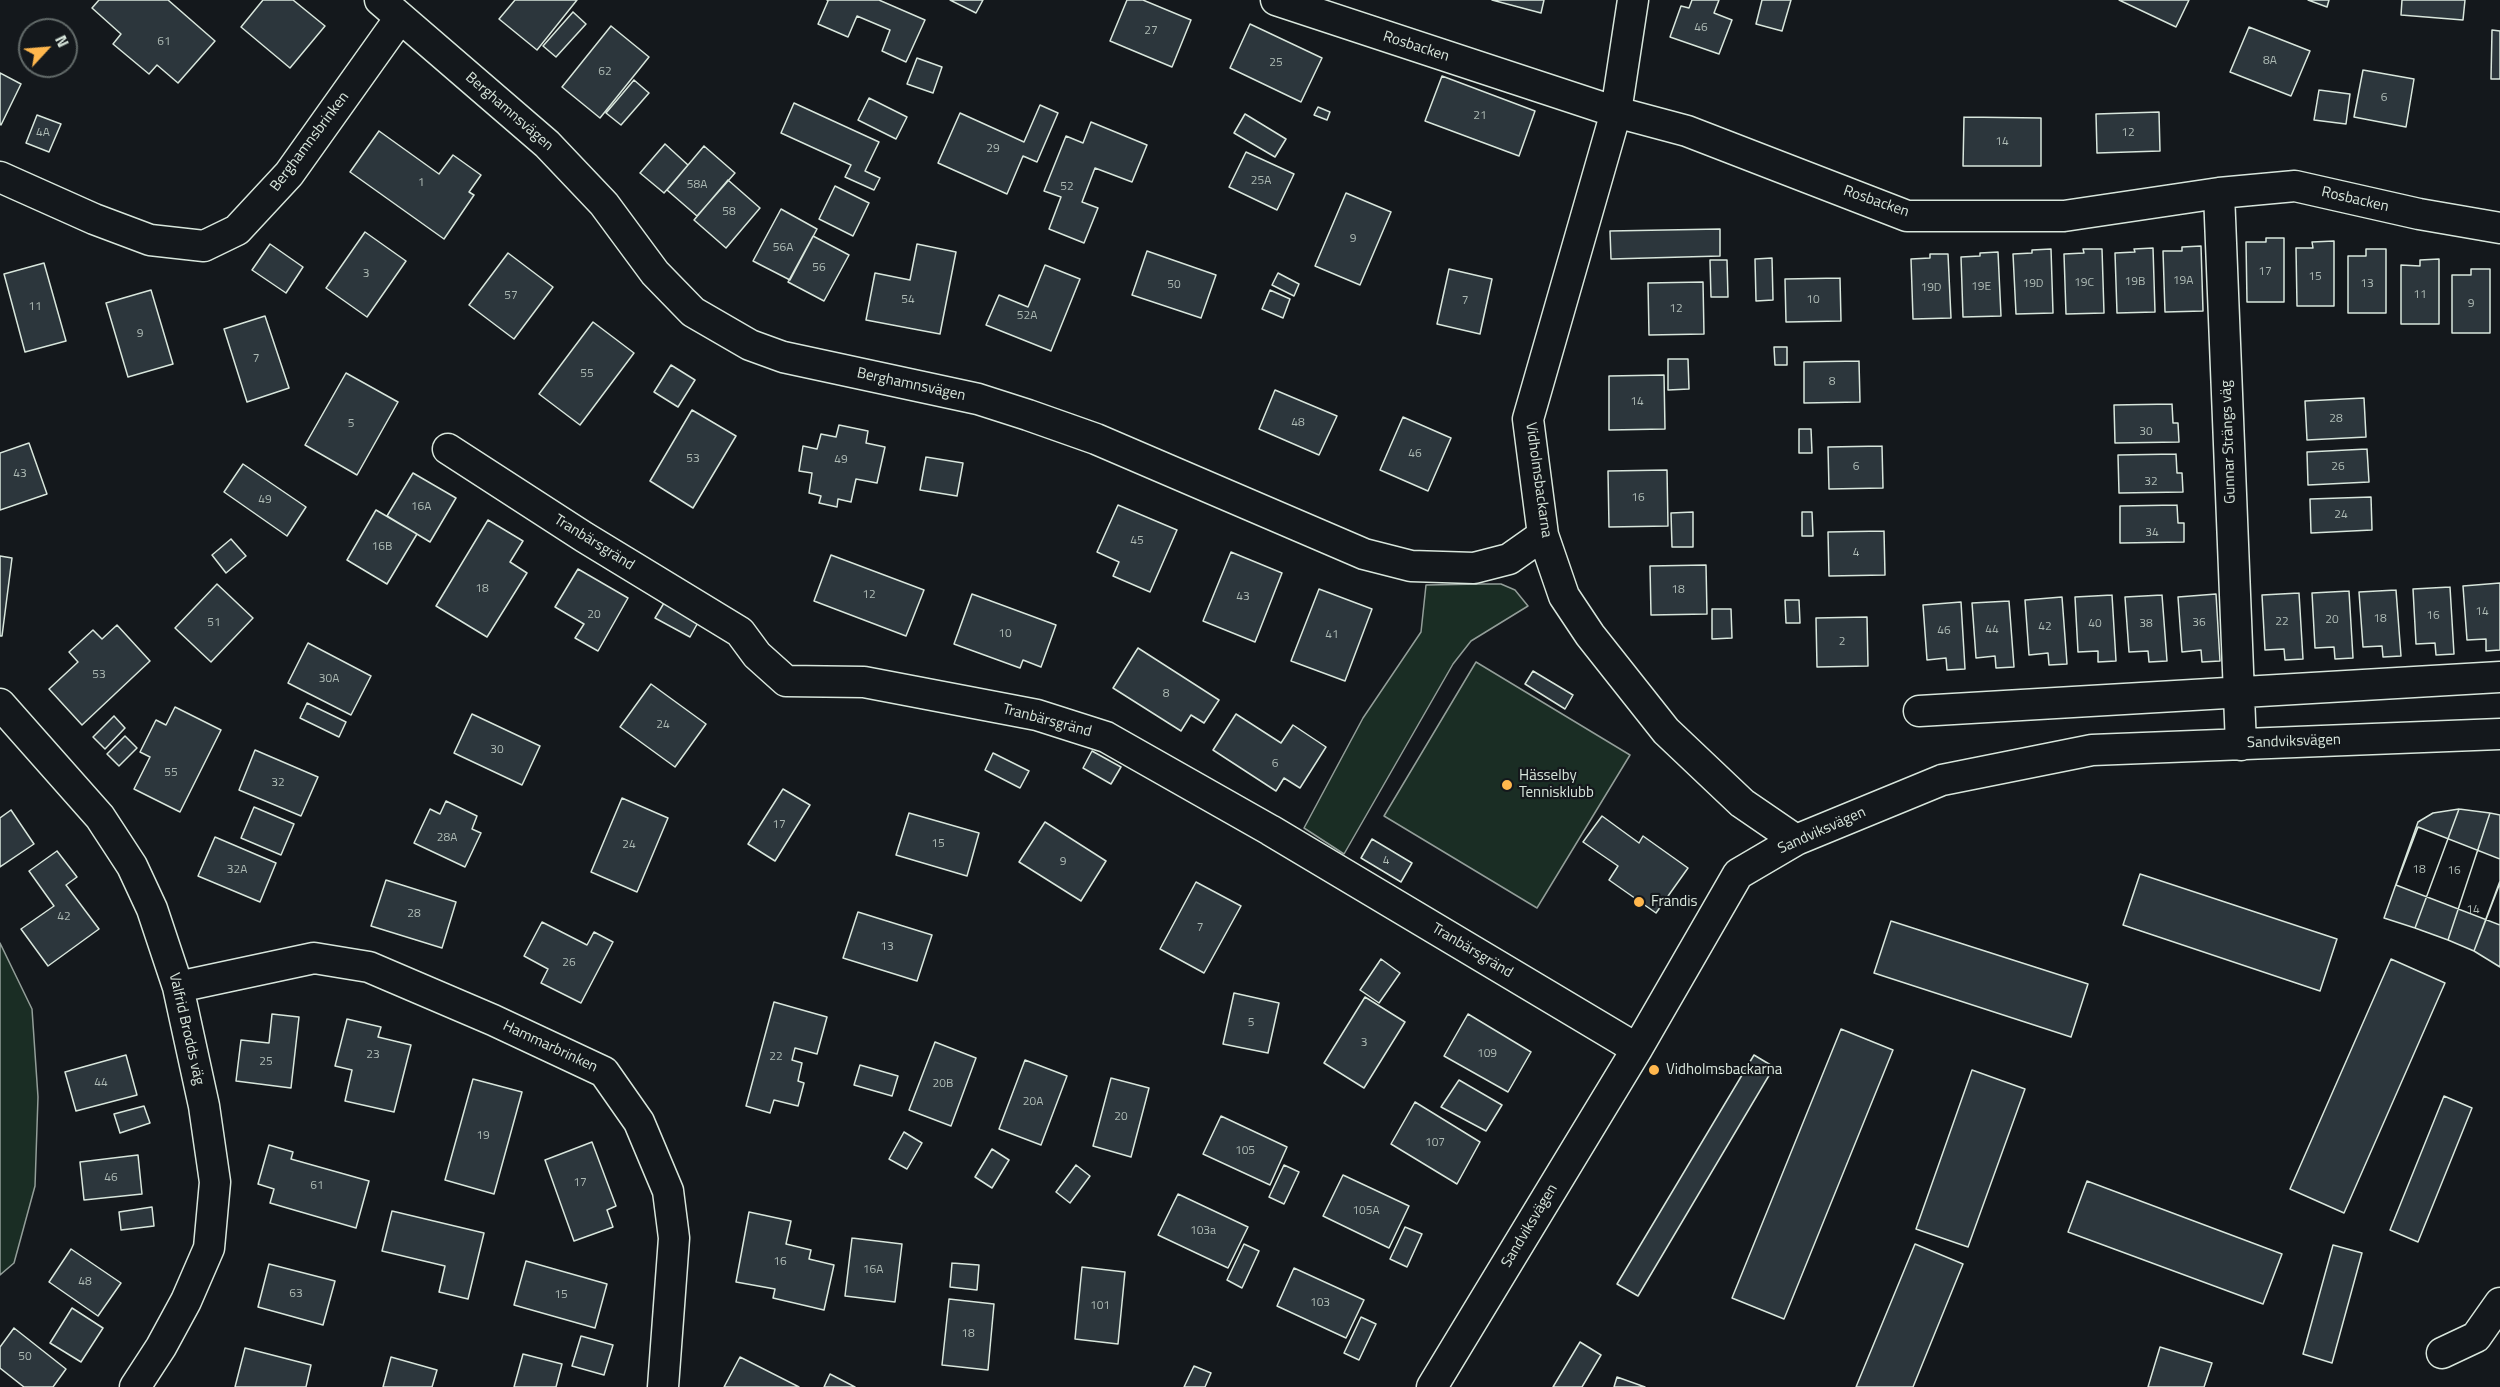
<!DOCTYPE html>
<html>
<head>
<meta charset="utf-8">
<style>
  body { margin:0 }
  #map { position:relative; width:2500px; height:1387px; overflow:hidden; background:#14181c; font-family:"Titillium Web",sans-serif }
  canvas { display:block }
  .north { position:absolute; left:18px; top:18px; width:60px; height:60px; box-sizing:border-box; background:#14181c; border:2px solid #626a69; border-radius:50%; rotate:64deg; font-size:16px; font-weight:700; line-height:24px; text-align:center; color:#d8e6dc }
  .north::after { content:''; display:block; margin:auto; width:21px; height:27px; background:#ffb74d; clip-path:polygon(50% 0,100% 100%,50% 72%,0 100%) }
</style>
</head>
<body>
<div id="map">
<canvas width="2500" height="1387"></canvas>
<div class="north">N</div>
</div>
<script>
const ctx = document.querySelector('canvas').getContext('2d');
ctx.lineJoin = 'round';
function fillPath(path, color) {
  ctx.fillStyle = color;
  ctx.fill(path, 'evenodd');
}
function poly(rows) {
  const path = new Path2D();
  for (const r of rows) {
    path.moveTo(r[0], r[1]);
    for (let i = 2; i < r.length; i += 2) path.lineTo(r[i], r[i + 1]);
  }
  return path;
}
function strokePath(path, color, width, dash) {
  ctx.strokeStyle = color;
  ctx.lineWidth = width;
  ctx.lineCap = dash ? 'butt' : 'round';
  ctx.setLineDash(dash || []);
  ctx.stroke(path);
}
function drawText(font, color, halo, rows, align = 'center') {
  ctx.font = font + ' "Titillium Web",sans-serif';
  ctx.lineWidth = 4.5;
  ctx.setLineDash([]);
  ctx.textBaseline = 'middle';
  ctx.strokeStyle = halo;
  ctx.fillStyle = color;
  for (const [text, x, y, turn = 0] of rows) {
    ctx.save();
    ctx.translate(x, y);
    ctx.rotate((+turn || 0) * Math.PI / 180);
    ctx.textAlign = isNaN(turn) ? turn : align;
    if (halo) ctx.strokeText(text, 0, 0);
    ctx.fillText(text, 0, 0);
    ctx.restore();
  }
}
const green = poly([
  [1481,584,1501,584,1515,590,1528,606,1471,641,1453,664,1344,854,1304,828,1363,718,1421,632,1426,585,1481,584],
  [1476,662,1630,755,1537,908,1384,816,1476,662],
  [0,943,32,1009,38,1097,35,1186,14,1263,0,1275,0,943]
]);
fillPath(green, '#1a2d24');
strokePath(green, '#939e99', 1.5);
const building = poly([
  [99,0,168,0,215,41,178,83,157,65,149,74,113,44,121,34,92,8,99,0],
  [263,0,293,0,325,26,290,68,241,27,263,0],
  [515,0,577,0,537,50,499,19,515,0],
  [827,0,879,0,925,20,906,62,882,51,890,30,857,16,848,37,818,24,828,1,827,0],
  [950,0,983,0,976,13,950,0],
  [1127,0,1143,0,1191,20,1172,67,1110,41,1127,0],
  [1492,0,1544,0,1541,13,1492,0],
  [1692,0,1719,0,1714,13,1732,20,1719,54,1670,37,1681,6,1689,8,1692,0],
  [1762,0,1791,0,1782,31,1756,24,1762,0],
  [2119,0,2189,0,2176,27,2119,0],
  [2308,0,2329,0,2327,7,2308,0],
  [2402,0,2465,0,2463,20,2401,15,2402,0],
  [573,12,586,24,556,57,543,46,573,12],
  [1250,24,1322,58,1301,102,1230,68,1250,24],
  [611,26,649,57,600,118,562,87,611,26],
  [2249,27,2310,51,2291,96,2230,72,2249,27],
  [2492,30,2500,31,2500,79,2491,79,2492,30],
  [917,58,942,67,933,93,907,84,917,58],
  [2363,70,2414,79,2406,127,2354,117,2363,70],
  [0,73,21,84,1,125,0,124,0,73],
  [1442,76,1535,111,1519,156,1425,121,1442,76],
  [634,80,649,93,621,125,606,113,634,80],
  [2319,90,2350,94,2346,124,2314,120,2319,90],
  [869,98,907,117,896,139,858,120,869,98],
  [794,103,879,142,865,171,880,178,874,190,845,177,851,165,781,133,794,103],
  [1040,105,1058,113,1037,162,1023,156,1007,194,938,163,960,113,1024,142,1040,105],
  [1318,107,1330,112,1327,120,1314,115,1318,107],
  [2159,112,2160,151,2097,153,2096,114,2159,112],
  [1245,114,1286,139,1275,157,1234,133,1245,114],
  [37,115,61,124,49,152,26,143,37,115],
  [1964,117,2041,118,2041,166,1963,166,1964,117],
  [1091,122,1147,145,1132,182,1095,168,1082,202,1098,208,1084,243,1049,229,1061,197,1044,191,1066,136,1083,143,1091,122],
  [379,131,439,174,453,155,481,175,469,192,474,195,444,239,350,172,379,131],
  [665,144,688,165,664,193,640,173,665,144],
  [704,146,735,173,697,216,667,190,704,146],
  [1246,152,1294,174,1277,210,1229,187,1246,152],
  [728,180,760,208,726,248,694,220,728,180],
  [835,186,869,203,853,236,819,219,835,186],
  [1346,193,1391,212,1360,285,1315,266,1346,193],
  [781,209,817,229,790,280,753,261,781,209],
  [1720,229,1720,256,1611,259,1610,231,1720,229],
  [365,232,406,261,367,317,326,288,365,232],
  [813,236,849,255,824,301,788,282,813,236],
  [2266,238,2284,238,2284,302,2247,302,2246,242,2266,242,2266,238],
  [2334,241,2334,306,2297,306,2296,248,2313,248,2312,242,2334,241],
  [270,244,303,267,286,293,252,270,270,244],
  [917,244,956,252,940,334,866,320,875,273,910,280,917,244],
  [2201,246,2203,311,2165,312,2163,251,2182,251,2182,247,2201,246],
  [2153,248,2155,312,2117,313,2115,253,2135,252,2134,249,2153,248],
  [2051,249,2053,313,2016,314,2013,254,2032,253,2032,250,2051,249],
  [2083,249,2102,249,2104,313,2066,314,2064,254,2084,253,2083,249],
  [2366,249,2386,249,2386,313,2348,313,2348,256,2366,256,2366,249],
  [1147,251,1216,275,1201,318,1132,295,1147,251],
  [1998,252,2001,316,1963,317,1961,257,1980,256,1980,253,1998,252],
  [508,253,553,287,514,339,469,305,508,253],
  [1930,254,1948,254,1951,318,1913,319,1911,259,1930,258,1930,254],
  [1772,258,1773,300,1756,301,1755,259,1772,258],
  [2439,259,2439,324,2401,324,2401,265,2420,266,2420,260,2439,259],
  [1710,260,1727,260,1728,297,1711,297,1710,260],
  [44,263,66,341,25,352,4,274,44,263],
  [1045,265,1080,279,1051,351,986,325,999,295,1028,307,1045,265],
  [1449,269,1492,279,1480,334,1437,324,1449,269],
  [2471,269,2490,269,2490,333,2452,333,2452,275,2471,275,2471,269],
  [1278,273,1299,284,1294,296,1272,285,1278,273],
  [1840,278,1841,321,1786,322,1785,279,1840,278],
  [1703,282,1704,334,1649,335,1648,283,1703,282],
  [151,290,173,364,128,377,106,303,151,290],
  [1270,290,1290,299,1283,318,1262,309,1270,290],
  [265,316,289,388,247,402,224,329,265,316],
  [593,322,634,353,580,425,539,394,593,322],
  [1774,347,1787,347,1787,365,1775,365,1774,347],
  [1668,359,1688,359,1689,389,1668,390,1668,359],
  [1859,361,1860,402,1804,403,1804,362,1859,361],
  [671,365,695,380,678,407,654,392,671,365],
  [346,373,398,402,357,475,305,445,346,373],
  [1664,375,1665,429,1609,430,1609,376,1664,375],
  [1275,390,1337,416,1319,455,1259,429,1275,390],
  [2364,398,2366,437,2307,440,2305,401,2364,398],
  [2172,404,2173,423,2178,423,2179,442,2115,443,2114,405,2172,404],
  [692,410,736,436,693,508,650,481,692,410],
  [1403,417,1451,438,1428,491,1380,470,1403,417],
  [839,425,868,431,866,443,885,447,877,483,856,479,851,502,838,499,837,507,819,503,821,496,809,493,812,473,799,471,803,446,817,449,821,434,836,437,839,425],
  [1799,429,1811,429,1812,453,1799,453,1799,429],
  [29,443,47,494,0,510,0,453,29,443],
  [1882,446,1883,488,1829,489,1828,447,1882,446],
  [2367,449,2369,482,2308,485,2307,452,2367,449],
  [2176,454,2177,473,2182,473,2183,492,2119,493,2118,455,2176,454],
  [926,457,963,463,957,496,920,490,926,457],
  [243,464,306,507,287,536,224,492,243,464],
  [1667,470,1668,526,1609,527,1608,471,1667,470],
  [413,473,456,498,430,542,387,516,413,473],
  [2371,497,2372,530,2311,533,2310,499,2371,497],
  [1118,505,1177,530,1150,592,1113,576,1119,562,1097,552,1118,505],
  [2177,505,2178,523,2184,523,2184,542,2120,543,2120,506,2177,505],
  [376,510,417,534,387,584,347,560,376,510],
  [1693,512,1693,547,1672,547,1671,513,1693,512],
  [1802,512,1812,512,1813,536,1802,536,1802,512],
  [488,520,523,541,510,562,527,573,487,637,436,606,488,520],
  [1884,531,1885,575,1829,576,1828,532,1884,531],
  [231,539,246,556,226,573,212,555,231,539],
  [1231,552,1282,573,1255,642,1203,621,1231,552],
  [831,555,924,590,906,636,814,601,831,555],
  [0,556,12,558,2,636,0,636,0,556],
  [1706,565,1707,614,1651,615,1650,566,1706,565],
  [578,569,628,598,598,651,575,638,584,624,555,607,578,569],
  [2500,583,2500,650,2486,651,2486,639,2467,640,2463,586,2500,583],
  [217,584,253,618,211,662,175,628,217,584],
  [2450,587,2454,654,2436,655,2435,643,2416,644,2413,589,2450,587],
  [1319,589,1372,609,1345,681,1291,661,1319,589],
  [2396,590,2401,656,2383,657,2382,646,2363,647,2359,592,2396,590],
  [2349,591,2353,658,2335,659,2334,647,2315,648,2312,593,2349,591],
  [2299,593,2303,659,2285,660,2284,649,2265,650,2262,595,2299,593],
  [972,594,1056,625,1041,667,1023,660,1020,668,954,644,972,594],
  [2216,594,2220,661,2202,662,2201,650,2182,652,2178,597,2216,594],
  [2112,595,2116,661,2098,662,2098,651,2078,652,2075,597,2112,595],
  [2162,595,2167,661,2149,662,2148,651,2129,652,2125,597,2162,595],
  [2062,597,2067,664,2049,665,2048,653,2029,655,2025,600,2062,597],
  [667,598,701,617,690,637,655,618,667,598],
  [1785,600,1799,600,1800,623,1786,623,1785,600],
  [2009,601,2014,667,1996,668,1995,656,1976,658,1972,603,2009,601],
  [1961,602,1965,669,1947,670,1946,658,1927,660,1923,605,1961,602],
  [1712,609,1731,609,1732,638,1712,639,1712,609],
  [1867,617,1868,666,1817,667,1816,618,1867,617],
  [117,625,150,661,82,725,49,689,78,662,69,652,93,630,102,639,117,625],
  [308,643,371,676,351,715,288,683,308,643],
  [1138,648,1219,700,1204,723,1191,715,1181,731,1113,688,1138,648],
  [1533,671,1573,695,1565,709,1525,684,1533,671],
  [651,684,706,724,675,767,620,727,651,684],
  [307,703,346,722,339,737,300,718,307,703],
  [175,707,221,730,180,812,134,789,150,757,140,752,156,720,166,725,175,707],
  [472,714,540,746,522,785,454,753,472,714],
  [1236,714,1281,743,1293,725,1326,747,1300,788,1284,778,1276,791,1213,750,1236,714],
  [114,716,125,728,105,749,93,737,114,716],
  [125,736,137,748,119,766,107,754,125,736],
  [255,750,318,777,301,816,239,790,255,750],
  [1092,751,1121,767,1111,784,1083,768,1092,751],
  [993,753,1029,771,1020,788,985,770,993,753],
  [783,789,810,805,775,861,748,844,783,789],
  [622,798,668,818,637,892,591,872,622,798],
  [446,801,477,816,472,829,481,833,465,867,414,843,430,809,440,814,446,801],
  [254,807,294,824,281,855,241,838,254,807],
  [2459,809,2490,813,2448,940,2415,928,2459,809],
  [2459,809,2415,928,2384,918,2418,822,2433,813,2459,809],
  [11,810,34,844,0,867,0,818,11,810],
  [909,813,979,833,967,876,896,855,909,813],
  [2490,813,2500,815,2500,881,2474,951,2448,940,2490,813],
  [1602,816,1639,843,1643,836,1688,868,1656,913,1609,880,1618,866,1583,842,1602,816],
  [1045,822,1106,861,1081,901,1019,862,1045,822],
  [2418,827,2500,859,2500,925,2396,885,2418,827],
  [215,837,276,863,260,902,198,876,215,837],
  [1372,839,1412,863,1401,882,1361,858,1372,839],
  [57,851,77,877,66,885,99,929,48,966,21,929,54,906,29,871,57,851],
  [2140,874,2337,939,2320,991,2123,925,2140,874],
  [386,880,456,902,442,948,371,926,386,880],
  [1196,882,1241,906,1204,973,1160,949,1196,882],
  [2500,883,2500,967,2474,951,2500,883],
  [858,912,932,935,917,981,843,958,858,912],
  [1891,921,2088,984,2071,1037,1874,973,1891,921],
  [542,922,587,945,594,932,613,942,581,1003,541,983,548,969,524,956,542,922],
  [1381,959,1400,973,1379,1003,1360,990,1381,959],
  [2391,959,2445,983,2344,1213,2290,1189,2391,959],
  [1234,993,1279,1003,1268,1053,1223,1044,1234,993],
  [1365,997,1405,1022,1364,1088,1324,1063,1365,997],
  [774,1002,827,1017,817,1054,795,1048,792,1060,802,1063,798,1081,804,1083,798,1106,774,1100,770,1113,746,1106,774,1002],
  [272,1014,299,1017,291,1088,236,1081,241,1040,269,1043,272,1014],
  [1468,1014,1531,1052,1508,1092,1444,1056,1468,1014],
  [347,1019,381,1027,378,1037,411,1045,394,1112,345,1101,352,1070,335,1066,347,1019],
  [1841,1029,1893,1050,1784,1319,1732,1298,1841,1029],
  [935,1042,976,1058,951,1126,909,1110,935,1042],
  [126,1055,137,1095,76,1111,65,1072,126,1055],
  [1754,1055,1774,1067,1638,1296,1617,1284,1754,1055],
  [1025,1060,1067,1076,1041,1145,999,1129,1025,1060],
  [860,1065,898,1076,892,1096,854,1085,860,1065],
  [1972,1070,2025,1089,1968,1247,1916,1229,1972,1070],
  [1111,1078,1149,1088,1131,1157,1093,1146,1111,1078],
  [473,1079,522,1092,494,1194,445,1180,473,1079],
  [1459,1080,1502,1105,1486,1131,1441,1107,1459,1080],
  [2444,1096,2472,1108,2418,1242,2390,1230,2444,1096],
  [1415,1102,1480,1142,1457,1184,1391,1144,1415,1102],
  [144,1106,150,1123,120,1133,114,1114,144,1106],
  [1221,1116,1287,1147,1270,1185,1203,1154,1221,1116],
  [904,1132,922,1143,907,1169,889,1159,904,1132],
  [592,1142,616,1206,607,1210,613,1227,574,1241,545,1160,592,1142],
  [269,1145,293,1152,291,1159,369,1181,356,1228,270,1203,274,1189,258,1184,269,1145],
  [992,1149,1009,1160,992,1188,975,1177,992,1149],
  [138,1155,142,1194,84,1200,80,1162,138,1155],
  [1076,1165,1090,1176,1070,1203,1056,1192,1076,1165],
  [1284,1165,1299,1172,1284,1204,1269,1197,1284,1165],
  [1343,1175,1409,1206,1389,1248,1323,1216,1343,1175],
  [2087,1181,2282,1254,2263,1304,2068,1232,2087,1181],
  [1178,1194,1248,1227,1228,1268,1158,1235,1178,1194],
  [152,1207,154,1226,121,1230,119,1212,152,1207],
  [392,1211,484,1233,468,1299,439,1292,445,1266,382,1251,392,1211],
  [749,1212,791,1221,786,1244,811,1250,809,1259,834,1265,824,1310,773,1298,775,1289,736,1282,749,1212],
  [1405,1227,1422,1234,1407,1267,1390,1259,1405,1227],
  [852,1238,902,1244,895,1302,845,1296,852,1238],
  [1244,1244,1259,1251,1242,1288,1227,1280,1244,1244],
  [1915,1244,1963,1264,1913,1387,1856,1387,1915,1244],
  [2333,1245,2362,1253,2332,1363,2303,1354,2333,1245],
  [71,1249,121,1283,98,1316,49,1282,71,1249],
  [526,1261,607,1284,595,1328,514,1305,526,1261],
  [952,1263,979,1265,977,1290,950,1287,952,1263],
  [269,1264,335,1281,323,1325,258,1307,269,1264],
  [1082,1267,1125,1272,1118,1344,1075,1339,1082,1267],
  [1294,1268,1364,1300,1346,1338,1277,1306,1294,1268],
  [949,1299,994,1304,988,1370,942,1365,949,1299],
  [72,1308,103,1328,81,1362,50,1343,72,1308],
  [1361,1317,1376,1324,1359,1360,1344,1353,1361,1317],
  [14,1328,66,1369,53,1387,24,1387,0,1368,0,1347,14,1328],
  [581,1336,613,1345,604,1375,572,1366,581,1336],
  [1580,1342,1601,1355,1582,1387,1553,1387,1580,1342],
  [2160,1347,2212,1363,2204,1387,2148,1387,2160,1347],
  [245,1348,311,1365,306,1387,235,1387,245,1348],
  [523,1354,562,1364,556,1387,514,1387,523,1354],
  [391,1357,437,1370,432,1387,383,1387,391,1357],
  [740,1357,799,1387,724,1387,740,1357],
  [1194,1366,1211,1373,1205,1387,1184,1387,1194,1366],
  [830,1374,855,1387,824,1387,830,1374],
  [1617,1377,1645,1387,1614,1387,1617,1377]
]);
fillPath(building, '#2c363c');
strokePath(building, '#d8e6dc', 1.5);
const street = poly([
  [380,0,547,144,604,204,655,273,693,312,750,345,783,357,978,399,1028,415,1096,439,1364,554,1411,566,1474,568,1509,559,1543,535],
  [1276,0,1616,112,1687,131,1907,216,2064,216,2219,193,2295,186,2419,214,2500,228],
  [1633,0,1616,112,1528,419,1543,535,1564,596,1590,635,1666,731,1742,803,1796,840],
  [0,177,94,219,150,240,204,246,237,230,289,174,400,18],
  [2219,193,2241,745],
  [448,449,584,537,740,632,757,655,786,681,864,682,1037,715,1106,737,1270,830,1637,1049],
  [0,704,100,817,132,866,152,909,178,987,204,1106,215,1182,209,1248,186,1301,161,1347,135,1387],
  [1919,711,2500,677],
  [178,987,314,958,369,967,493,1020,604,1072,639,1122,668,1191,674,1238,663,1387],
  [2442,1353,2476,1337,2500,1303],
  [1432,1387,1637,1049,1738,874,1796,840,1942,780,2092,750,2500,734]
]);
strokePath(street, '#d8e6dc', 33);
strokePath(street, '#14181c', 30);
for (const [x, y, r, color] of [
  [1507,785,6,"#ffb74d"],
  [1639,902,6,"#ffb74d"],
  [1654,1070,6,"#ffb74d"]
]) {
  const dot = new Path2D();
  dot.arc(x, y, r, 0, 2 * Math.PI);
  ctx.fillStyle = color;
  ctx.fill(dot);
  strokePath(dot, '#14181c', 2);
}
drawText('12px', '#adbab4', null, [
  ["46",1701,28],
  ["27",1151,31],
  ["61",164,42],
  ["8A",2270,61],
  ["25",1276,63],
  ["62",605,72],
  ["6",2384,98],
  ["21",1480,116],
  ["4A",43,133],
  ["12",2128,133],
  ["14",2002,142],
  ["29",993,149],
  ["25A",1261,181],
  ["1",421,183],
  ["58A",697,185],
  ["52",1067,187],
  ["58",729,212],
  ["9",1353,239],
  ["56A",783,248],
  ["56",819,268],
  ["17",2265,272],
  ["3",366,274],
  ["15",2315,277],
  ["19A",2183,281],
  ["19B",2135,282],
  ["19C",2084,283],
  ["19D",2033,284],
  ["13",2367,284],
  ["50",1174,285],
  ["19E",1981,287],
  ["19D",1931,288],
  ["11",2420,295],
  ["57",511,296],
  ["54",908,300],
  ["10",1813,300],
  ["7",1465,301],
  ["9",2471,304],
  ["11",35,307],
  ["12",1676,309],
  ["52A",1027,316],
  ["9",140,334],
  ["7",256,359],
  ["55",587,374],
  ["8",1832,382],
  ["14",1637,402],
  ["28",2336,419],
  ["48",1298,423],
  ["5",351,424],
  ["30",2146,432],
  ["46",1415,454],
  ["53",693,459],
  ["49",841,460],
  ["6",1856,467],
  ["26",2338,467],
  ["43",20,474],
  ["32",2151,482],
  ["16",1638,498],
  ["49",265,500],
  ["16A",421,507],
  ["24",2341,515],
  ["34",2152,533],
  ["45",1137,541],
  ["16B",382,547],
  ["4",1856,553],
  ["18",482,589],
  ["18",1678,590],
  ["12",869,595],
  ["43",1243,597],
  ["14",2482,612],
  ["20",594,615],
  ["16",2433,616],
  ["18",2380,619],
  ["20",2332,620],
  ["22",2282,622],
  ["51",214,623],
  ["36",2199,623],
  ["40",2095,624],
  ["38",2146,624],
  ["42",2045,627],
  ["44",1992,630],
  ["46",1944,631],
  ["10",1005,634],
  ["41",1332,635],
  ["2",1842,642],
  ["53",99,675],
  ["30A",329,679],
  ["8",1166,694],
  ["24",663,725],
  ["30",497,750],
  ["6",1275,764],
  ["55",171,773],
  ["32",278,783],
  ["17",779,825],
  ["28A",447,838],
  ["15",938,844],
  ["24",629,845],
  ["4",1386,861],
  ["9",1063,862],
  ["32A",237,870],
  ["18",2419,870],
  ["16",2454,871],
  ["14",2473,910],
  ["28",414,914],
  ["42",64,917],
  ["7",1200,928],
  ["13",887,947],
  ["26",569,963],
  ["5",1251,1023],
  ["3",1364,1043],
  ["109",1487,1054],
  ["23",373,1055],
  ["22",776,1057],
  ["25",266,1062],
  ["44",101,1083],
  ["20B",943,1084],
  ["20A",1033,1102],
  ["20",1121,1117],
  ["19",483,1136],
  ["107",1435,1143],
  ["105",1245,1151],
  ["46",111,1178],
  ["17",580,1183],
  ["61",317,1186],
  ["105A",1366,1211],
  ["103a",1203,1231],
  ["16",780,1262],
  ["16A",873,1270],
  ["48",85,1282],
  ["63",296,1294],
  ["15",561,1295],
  ["103",1320,1303],
  ["101",1100,1306],
  ["18",968,1334],
  ["50",25,1357]
]);
drawText('15px', '#d8e6dc', '#14181c', [
  ["Rosbacken",1416,47,18],
  ["Berghamnsvägen",509,112,41],
  ["Berghamnsbrinken",310,142,-53],
  ["Rosbacken",2355,200,13],
  ["Rosbacken",1876,202,19],
  ["Berghamnsvägen",911,385,12],
  ["Gunnar Strängs väg",2229,442,-92],
  ["Vidholmsbackarna",1538,480,82],
  ["Tranbärsgränd",594,543,32],
  ["Tranbärsgränd",1047,721,15],
  ["Sandviksvägen",2294,742,-2],
  ["Sandviksvägen",1822,831,-24],
  ["Tranbärsgränd",1472,951,31],
  ["Valfrid Brodds väg",186,1029,77],
  ["Hammarbrinken",550,1047,25],
  ["Sandviksvägen",1530,1226,-59]
]);
drawText('15px', '#d8e6dc', '#14181c', [
  ["Hässelby",1519,776],
  ["Tennisklubb",1519,793],
  ["Frandis",1651,902],
  ["Vidholmsbackarna",1666,1070]
], 'left');
</script>
</body>
</html>
